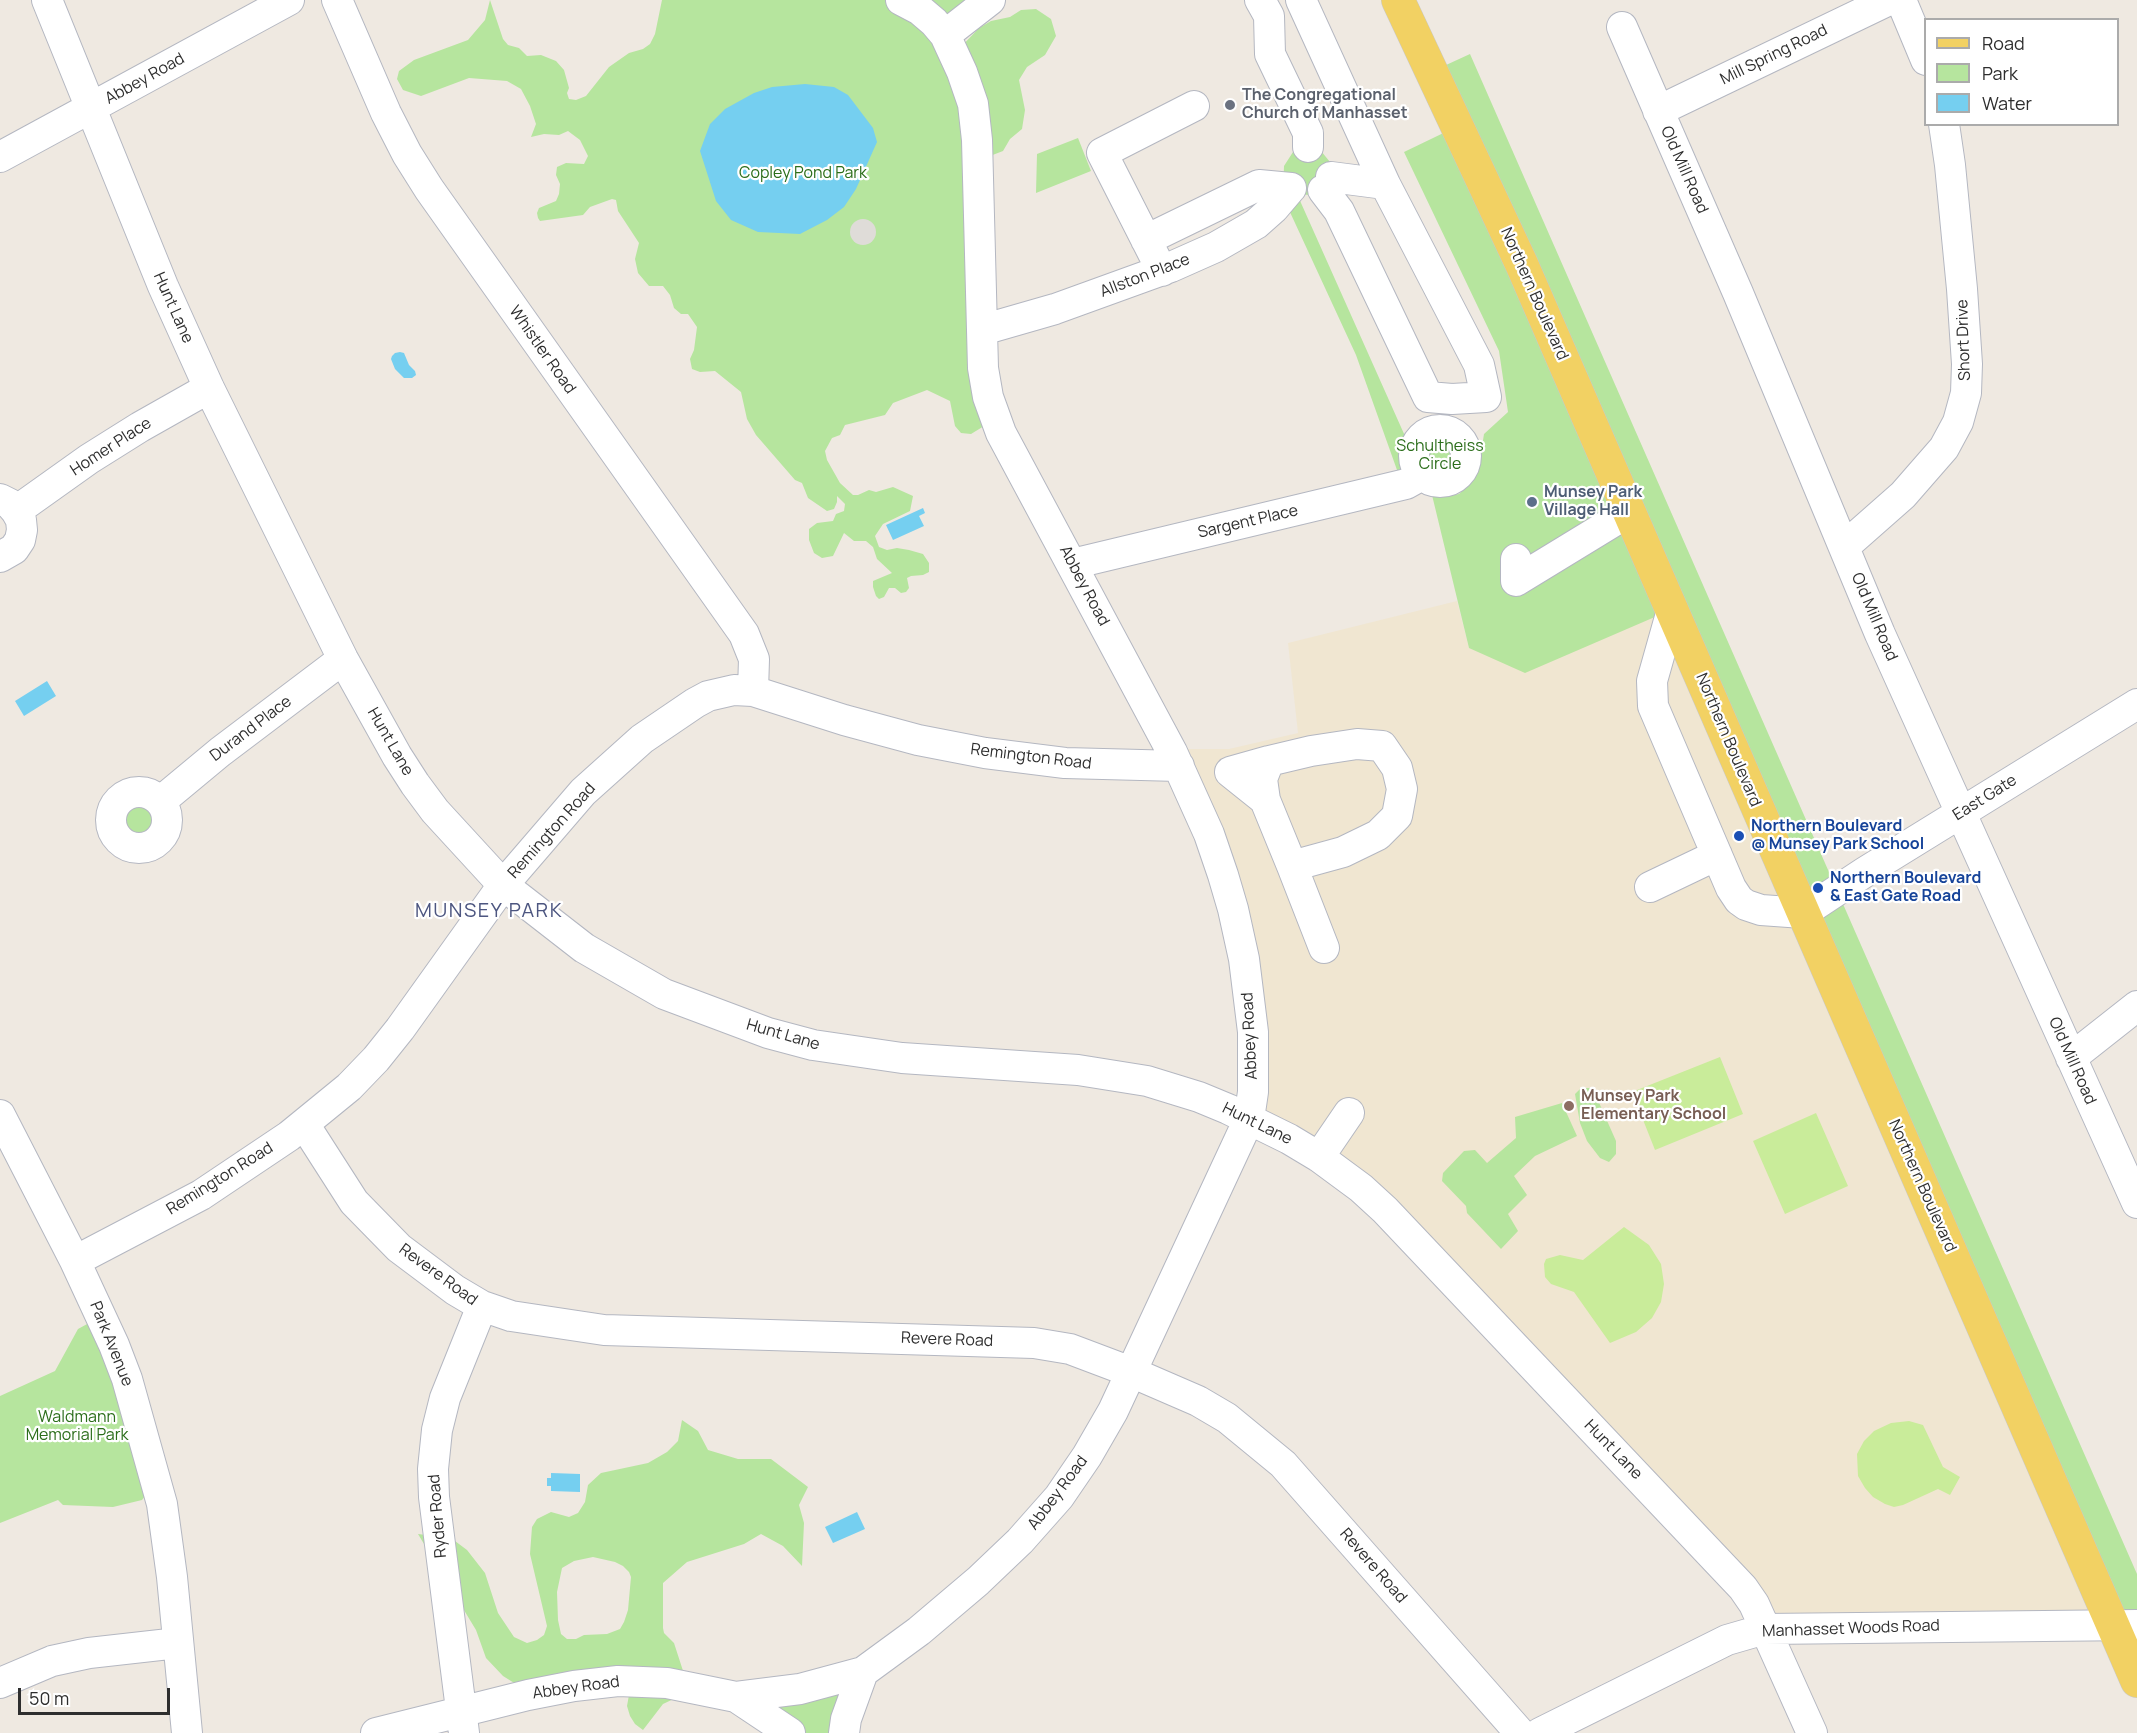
<!DOCTYPE html>
<html>
<head>
<meta charset="utf-8">
<style>
  body { margin:0 }
  #map { position:relative; width:2137px; height:1733px; overflow:hidden; background:#efe9e1; font-family:Manrope,sans-serif }
  canvas { display:block }
  .legend { position:absolute; left:1924px; top:18px; width:195px; height:108px; box-sizing:border-box; background:#fff; border:2px solid #ababab; margin:0; padding:8px 10px; list-style:none; font-size:18px; color:#2e2e2e }
  .legend li { display:flex; align-items:center; gap:12px; height:30px }
  .legend b { width:30px; border:2px solid #ababab }
  .scale { position:absolute; left:18px; top:1688px; width:152px; height:27px; box-sizing:border-box; border:3px solid #2e2e2e; border-top:0; padding-left:8px; font-size:18px; line-height:21px; white-space:nowrap; color:#2e2e2e; -webkit-text-stroke:4px #fff; paint-order:stroke }
</style>
</head>
<body>
<div id="map">
<canvas width="2137" height="1733"></canvas>
<ul class="legend">
<li><b style="height:8px;background:#f2d163"></b>Road</li>
<li><b style="height:16px;background:#b6e59e"></b>Park</li>
<li><b style="height:16px;background:#75cff0"></b>Water</li>
</ul>
<div class="scale">50 m</div>
</div>
<script>
const ctx = document.querySelector('canvas').getContext('2d');
ctx.lineJoin = 'round';
function fillPath(path, color) {
  ctx.fillStyle = color;
  ctx.fill(path, 'evenodd');
}
function poly(rows) {
  const path = new Path2D();
  for (const r of rows) {
    if (r.length === 3) {
      path.moveTo(r[0] + r[2], r[1]);
      path.arc(r[0], r[1], r[2], 0, 2 * Math.PI);
      continue;
    }
    path.moveTo(r[0], r[1]);
    for (let i = 2; i < r.length; i += 2) path.lineTo(r[i], r[i + 1]);
  }
  return path;
}
function strokePath(path, color, width, dash) {
  ctx.strokeStyle = color;
  ctx.lineWidth = width;
  ctx.lineCap = dash ? 'butt' : 'round';
  ctx.setLineDash(dash || []);
  ctx.stroke(path);
}
function drawText(font, color, halo, rows, align = 'center') {
  ctx.font = font + ' Manrope,sans-serif';
  ctx.lineWidth = 4.5;
  ctx.setLineDash([]);
  ctx.textBaseline = 'middle';
  ctx.strokeStyle = halo;
  ctx.fillStyle = color;
  for (const [text, x, y, turn = 0] of rows) {
    ctx.save();
    ctx.translate(x, y);
    ctx.rotate((+turn || 0) * Math.PI / 180);
    ctx.textAlign = isNaN(turn) ? turn : align;
    if (halo) ctx.strokeText(text, 0, 0);
    ctx.fillText(text, 0, 0);
    ctx.restore();
  }
}
fillPath(poly([
  [1457,601,1469,648,1672,610,2113,1624,1765,1629,1385,1210,1249,1119,1253,1032,1172,749,1229,749,1298,733,1288,643]
]), '#f0e6d1');
fillPath(poly([
  [490,0,503,39,508,45,519,48,527,56,541,55,556,61,564,70,569,88,567,93,569,99,576,100,586,96,609,67,629,53,643,49,650,44,655,34,662,0,983,0,959,49,979,28,991,21,1010,17,1021,10,1036,9,1051,19,1056,36,1045,55,1027,67,1019,80,1025,110,1022,129,1010,139,1003,151,990,156,989,423,971,434,961,433,955,426,950,401,927,390,893,403,885,415,845,425,840,435,832,438,825,451,827,460,840,483,853,495,858,495,869,490,876,492,893,487,913,496,910,511,883,524,875,536,879,547,887,550,897,548,909,550,923,554,929,563,929,572,923,575,911,576,907,578,909,588,906,592,901,593,895,588,889,588,884,597,879,599,876,596,873,587,873,581,892,573,877,559,873,547,866,541,854,541,844,533,833,556,822,558,814,553,809,540,809,529,817,523,833,521,836,514,844,511,845,504,837,496,837,502,834,509,827,511,808,498,802,483,795,480,756,435,747,419,741,392,715,371,700,372,692,369,690,359,694,350,697,327,688,314,681,314,674,308,670,295,663,286,649,286,638,273,635,259,639,243,618,211,616,200,612,199,590,207,583,215,540,221,538,218,537,213,539,208,556,201,559,194,560,184,556,175,557,167,566,163,584,164,588,156,580,140,568,131,559,135,544,134,531,137,536,124,530,106,521,89,507,81,469,78,421,96,403,90,397,79,399,71,414,60,468,40,485,20],
  [1470,54,2137,1574,2137,1681,1671,610,1525,673,1469,648,1432,495,1448,496,1459,494,1472,481,1479,465,1484,434,1508,412,1499,351,1404,152,1458,126,1433,71],
  [1078,138,1091,171,1036,193,1037,154],
  [1300,148,1321,151,1330,162,1332,169,1310,195,1297,194,1413,454,1420,439,1435,430,1451,432,1463,443,1466,451,1465,465,1458,475,1451,480,1434,482,1426,478,1402,484,1356,355,1283,197,1284,166,1293,152],
  [139,820,28],
  [1581,1088,1590,1088,1597,1098,1616,1141,1616,1154,1609,1162,1600,1158,1587,1141,1580,1123,1575,1094],
  [1562,1103,1577,1136,1535,1156,1514,1176,1527,1195,1508,1214,1518,1231,1501,1249,1467,1213,1466,1206,1442,1181,1443,1173,1464,1151,1475,1150,1487,1163,1516,1138,1515,1117],
  [89,1323,100,1327,152,1487,142,1500,113,1507,63,1505,58,1500,0,1523,0,1396,55,1371,78,1329],
  [682,1420,698,1431,708,1450,738,1459,771,1459,808,1487,799,1505,804,1523,802,1566,783,1546,761,1534,744,1544,687,1562,663,1583,663,1628,664,1633,674,1643,685,1677,682,1695,663,1704,643,1730,635,1724,630,1716,627,1706,629,1695,519,1686,503,1676,486,1658,476,1630,418,1534,451,1538,467,1550,485,1573,498,1613,514,1637,527,1643,537,1640,544,1635,547,1626,530,1554,532,1527,537,1519,551,1512,569,1517,578,1513,585,1502,588,1485,601,1473,648,1463,667,1452,678,1441],
  [593,1557,615,1562,623,1566,629,1572,631,1577,628,1610,624,1622,620,1629,607,1634,584,1635,576,1639,567,1639,561,1634,558,1620,557,1592,562,1568,574,1561],
  [863,1672,844,1733,790,1733,736,1697]
]), '#b6e59e');
fillPath(poly([
  [1720,1057,1743,1114,1655,1150,1632,1092],
  [1816,1113,1848,1186,1785,1214,1753,1141],
  [1624,1227,1649,1245,1661,1264,1664,1284,1661,1302,1652,1318,1636,1332,1610,1343,1574,1292,1551,1284,1545,1277,1544,1264,1546,1259,1560,1255,1583,1260],
  [1909,1421,1923,1425,1943,1467,1960,1477,1950,1495,1938,1489,1903,1505,1894,1507,1885,1504,1873,1497,1865,1488,1858,1476,1857,1454,1864,1441,1874,1431,1891,1423]
]), '#c9ec9a');
fillPath(poly([
  [863,232,13]
]), '#dfdcd8');
fillPath(poly([
  [805,84,834,87,848,95,873,128,877,142,856,189,844,207,827,220,800,234,758,232,731,220,716,201,700,151,710,124,725,109,754,93,772,87],
  [400,352,404,353,409,365,415,371,416,375,412,378,404,378,395,369,391,359,392,356,395,353],
  [923,508,925,513,919,516,924,526,893,540,886,525],
  [47,681,56,696,24,716,15,701],
  [551,1473,580,1474,580,1492,551,1491,551,1486,547,1486,547,1478,551,1478],
  [857,1512,865,1529,833,1543,825,1527]
]), '#75cff0');
const minor = poly([
  [47,0,163,286,209,388,343,659,397,756,415,784,435,811,503,885,584,948,664,994,768,1033,813,1045,902,1058,1078,1070,1147,1081,1199,1097,1228,1109,1289,1139,1319,1157,1361,1188,1385,1210,1743,1588,1754,1604,1812,1733],
  [337,0,386,113,407,154,429,189,744,634,754,659,753,691],
  [1260,0,1269,16,1270,54,1308,133,1308,147],
  [1301,0,1385,184],
  [1901,0,1926,60],
  [1622,27,1738,293,1880,634,2137,1203],
  [945,35,990,0],
  [1658,111,1889,0],
  [0,157,289,0],
  [1323,190,1339,211,1428,397,1452,399,1486,397,1479,365,1385,184,1331,177],
  [1146,240,1259,185,1291,188],
  [1162,271,1102,153,1194,106],
  [982,330,1055,309,1171,267,1216,247,1256,224,1274,208,1291,188],
  [1440,456,26],
  [0,499,10,504,16,511,21,520,22,530,20,540,14,549,0,557],
  [16,511,89,459,140,427,209,388],
  [1844,547,1903,495,1944,448,1958,422,1966,393,1967,364,1962,289,1950,165,1944,124],
  [1516,559,1516,581,1629,512],
  [1072,564,1406,484,1415,479,1419,472],
  [1672,610,1652,681,1653,706,1731,888,1739,900,1746,905,1761,910,1803,913,1865,872,2137,704],
  [139,820,28],
  [1265,800,1262,779,1269,761,1311,751,1357,744,1382,746,1397,768,1402,789,1397,816,1378,835,1343,852,1292,866,1265,800,1230,772,1269,761],
  [161,801,220,752,343,659],
  [1292,866,1324,948],
  [1650,887,1717,855],
  [2071,1058,2137,1006],
  [0,1115,75,1261,114,1345,127,1379,162,1504,172,1577,187,1733],
  [304,1124,354,1202,399,1248,455,1290,482,1306,511,1316,604,1330,1034,1343,1070,1349,1131,1372,1198,1401,1227,1418,1283,1464,1520,1733],
  [1319,1157,1349,1113],
  [75,1261,201,1195,289,1136,349,1087,376,1059,400,1029,503,885,583,792,642,739,695,703,708,696,734,690,753,691,844,720,918,740,985,753,1065,763,1179,766],
  [0,1683,52,1661,89,1653,178,1643],
  [736,1697,790,1733],
  [376,1733,528,1695,574,1686,618,1681,667,1683,736,1697,800,1689,863,1672,919,1631,978,1581,1020,1541,1059,1497,1087,1456,1113,1411,1249,1119,1253,1092,1253,1032,1244,959,1233,909,1223,875,1209,834,1172,752,1001,433,988,397,983,368,977,140,973,104,962,72,945,35,934,22,920,10,901,0],
  [464,1733,434,1497,433,1469,437,1430,445,1398,482,1306],
  [844,1733,846,1719,863,1672],
  [1540,1733,1727,1640,1765,1629,2137,1625]
]);
const major = poly([
  [1398,0,1522,265,2137,1681]
]);
strokePath(minor, '#b4b7c1', 32);
strokePath(major, '#c9c9c9', 34);
strokePath(minor, '#fff', 30);
strokePath(major, '#f2d163', 33);
for (const [x, y, r, color] of [
  [1230,105,6,"#6b7280"],
  [1532,502,6,"#5c6f8a"],
  [1739,836,6,"#1a4fb4"],
  [1818,888,6,"#1a4fb4"],
  [1569,1106,6,"#8d6e63"]
]) {
  const dot = new Path2D();
  dot.arc(x, y, r, 0, 2 * Math.PI);
  ctx.fillStyle = color;
  ctx.fill(dot);
  strokePath(dot, '#fff', 2);
}
drawText('16px', '#2e2e2e', '#fff', [
  ["Mill Spring Road",1774,55,-26],
  ["Abbey Road",145,79,-29],
  ["Old Mill Road",1684,170,66],
  ["Allston Place",1145,276,-21],
  ["Northern Boulevard",1534,294,66],
  ["Hunt Lane",173,308,66],
  ["Short Drive",1964,340,-92],
  ["Whistler Road",542,350,55],
  ["Homer Place",111,447,-33],
  ["Sargent Place",1248,522,-13],
  ["Abbey Road",1084,586,62],
  ["Old Mill Road",1874,617,67],
  ["Durand Place",251,729,-37],
  ["Northern Boulevard",1728,740,67],
  ["Hunt Lane",390,742,60],
  ["Remington Road",1031,757,7],
  ["East Gate",1985,798,-32],
  ["Remington Road",552,831,-48],
  ["Hunt Lane",783,1035,16],
  ["Abbey Road",1250,1036,-93],
  ["Old Mill Road",2072,1061,66],
  ["Hunt Lane",1257,1124,26],
  ["Remington Road",220,1179,-32],
  ["Northern Boulevard",1922,1186,66],
  ["Revere Road",438,1275,36],
  ["Revere Road",947,1340,2],
  ["Park Avenue",111,1344,68],
  ["Hunt Lane",1613,1450,46],
  ["Abbey Road",1058,1493,-53],
  ["Ryder Road",438,1516,-95],
  ["Revere Road",1373,1566,49],
  ["Manhasset Woods Road",1851,1629,-2],
  ["Abbey Road",576,1688,-8]
]);
drawText('bold 16px', '#5b616d', '#fff', [
  ["The Congregational",1242,96],
  ["Church of Manhasset",1242,114]
], 'left');
drawText('16px', '#2c6e1b', '#fff', [
  ["Copley Pond Park",803,174],
  ["Schultheiss",1440,447],
  ["Circle",1440,465],
  ["Waldmann",77,1418],
  ["Memorial Park",77,1436]
]);
drawText('bold 16px', '#4e5e75', '#fff', [
  ["Munsey Park",1544,493],
  ["Village Hall",1544,511]
], 'left');
drawText('bold 16px', '#164399', '#fff', [
  ["Northern Boulevard",1751,827],
  ["@ Munsey Park School",1751,845],
  ["Northern Boulevard",1830,879],
  ["& East Gate Road",1830,897]
], 'left');
drawText('bold 16px', '#785e54', '#fff', [
  ["Munsey Park",1581,1097],
  ["Elementary School",1581,1115]
], 'left');
ctx.letterSpacing = '1.5px';
drawText('20px', '#4d5680', '#fff', [
  ["MUNSEY PARK",489,911]
]);
ctx.letterSpacing = '0px';
</script>
</body>
</html>
